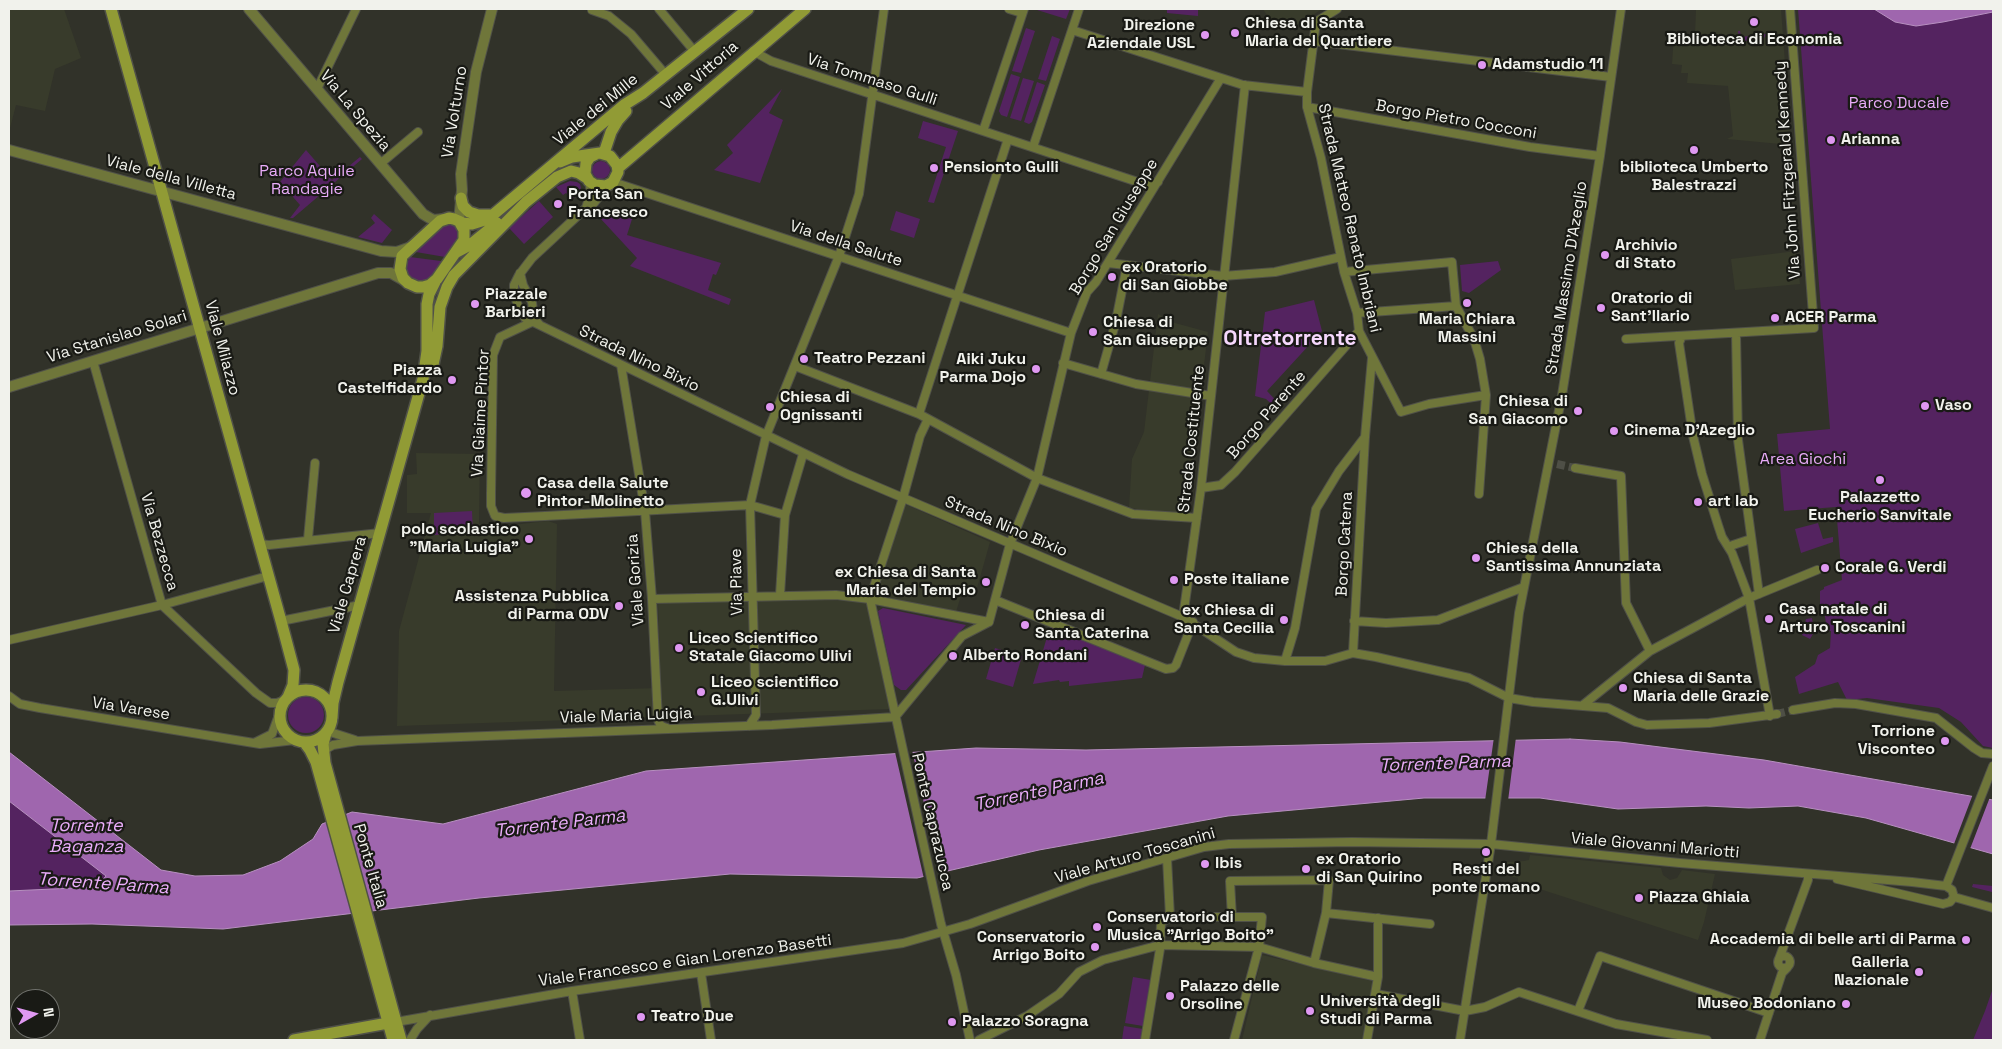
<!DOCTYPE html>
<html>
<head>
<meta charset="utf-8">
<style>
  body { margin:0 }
  #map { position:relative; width:2002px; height:1049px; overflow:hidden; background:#313229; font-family:"Space Grotesk",sans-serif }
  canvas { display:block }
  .frame { position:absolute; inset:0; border:10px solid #f1f2ec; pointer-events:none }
  .north { position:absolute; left:10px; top:989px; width:50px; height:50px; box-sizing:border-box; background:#191a15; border:1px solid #6f706b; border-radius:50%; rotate:83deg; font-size:14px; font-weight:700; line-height:20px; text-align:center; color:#f1f2ec }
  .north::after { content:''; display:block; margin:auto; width:18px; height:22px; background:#df98f1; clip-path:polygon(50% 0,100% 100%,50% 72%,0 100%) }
</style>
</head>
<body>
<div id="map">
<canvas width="2002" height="1049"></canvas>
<div class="frame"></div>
<div class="north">N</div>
</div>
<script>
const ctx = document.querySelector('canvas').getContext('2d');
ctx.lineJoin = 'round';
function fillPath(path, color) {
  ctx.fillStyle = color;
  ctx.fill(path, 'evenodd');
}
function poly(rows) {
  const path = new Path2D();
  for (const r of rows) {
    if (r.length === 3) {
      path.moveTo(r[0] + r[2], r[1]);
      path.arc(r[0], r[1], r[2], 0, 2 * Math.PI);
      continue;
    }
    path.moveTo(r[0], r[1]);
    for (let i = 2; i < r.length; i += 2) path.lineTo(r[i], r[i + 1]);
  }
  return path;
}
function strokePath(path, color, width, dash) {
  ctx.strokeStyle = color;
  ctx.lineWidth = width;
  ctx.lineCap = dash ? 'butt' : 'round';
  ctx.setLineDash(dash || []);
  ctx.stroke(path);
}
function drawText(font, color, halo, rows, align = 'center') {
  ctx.font = font + ' "Space Grotesk",sans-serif';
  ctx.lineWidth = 4.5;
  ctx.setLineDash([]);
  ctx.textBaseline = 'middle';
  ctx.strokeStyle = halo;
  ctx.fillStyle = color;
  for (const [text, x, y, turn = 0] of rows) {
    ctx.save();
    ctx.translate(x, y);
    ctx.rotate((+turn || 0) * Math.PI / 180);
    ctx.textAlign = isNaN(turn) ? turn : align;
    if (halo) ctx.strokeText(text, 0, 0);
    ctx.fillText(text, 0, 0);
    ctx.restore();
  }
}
fillPath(poly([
  [9,9,64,9,81,58,55,69,45,111,16,105,9,132],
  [1263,9,1322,9,1293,28,1274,26],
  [1696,9,1781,9,1791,145,1727,139,1733,136,1728,86,1687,83,1688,73,1681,73,1682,65,1672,64,1674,35,1695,35],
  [1796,251,1800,284,1735,290,1731,259],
  [1158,314,1175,323,1208,332,1186,515,1129,508,1132,459,1144,432],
  [416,453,480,454,479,524,512,525,548,521,557,524,554,691,660,688,658,602,803,599,867,602,890,709,397,726,399,631,431,513,407,513,407,475,417,474],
  [905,504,990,542,977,588,964,586,956,612,874,596],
  [1530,855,1661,868,1663,875,1670,880,1677,878,1682,870,1715,874,1704,922,1698,940,1521,883,1518,882,1518,878,1505,875,1507,862,1524,861,1529,860],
  [1262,955,1376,982,1365,1040,1242,1040]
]), '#383b2b');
fillPath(poly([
  [1034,9,1070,9,1066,19],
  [1167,9,1198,9,1198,16,1167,13],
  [1798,9,1993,9,1993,748,1983,746,1961,722,1939,708,1867,698,1847,700,1838,682,1799,694,1795,677,1815,664,1818,655,1830,648,1831,631,1814,632,1810,639,1802,635,1806,619,1812,618,1813,626,1826,624,1824,608,1820,608,1820,591,1824,589,1824,587,1842,580,1836,507,1784,511,1777,434,1830,429],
  [1026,28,1035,31,1021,73,1012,71],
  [1738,31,1740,31,1741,37,1766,34,1763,40,1742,41,1739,39],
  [1052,36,1060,39,1046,81,1038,79],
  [1011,74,1020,77,1007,117,1001,115,999,111],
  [1023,78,1034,81,1021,121,1010,118],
  [1037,82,1045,85,1032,122,1029,124,1024,122],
  [782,89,769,113,783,120,760,183,714,170,733,153,727,145],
  [923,121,958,131,934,203,928,202,946,147,918,138],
  [306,150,332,180,360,157,362,159,293,218,290,218,300,205,280,182],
  [601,170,9],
  [570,181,577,182,580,184,581,188,572,200,566,193,563,195,556,187],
  [539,201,553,217,524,244,509,228],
  [607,211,632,219,627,235,721,263,716,275,713,274,708,290,731,299,729,305,630,266,637,258,600,218],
  [896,211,920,219,914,238,890,230],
  [374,214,392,230,382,243,358,237,375,223,371,218],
  [452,224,457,227,459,235,445,257,416,252,445,225],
  [410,257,441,261,441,262,430,278,419,282,408,275,405,268],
  [1498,261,1501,270,1469,293,1462,291,1460,265],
  [1314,300,1322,331,1267,391,1282,407,1278,410,1266,399,1255,396,1265,312],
  [472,511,473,533,434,535,434,513],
  [1818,523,1823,539,1833,537,1833,542,1801,553,1795,529],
  [883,608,966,625,906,690,901,690,894,685,878,611],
  [1050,627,1145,665,1142,678,1069,686,1069,681,1060,682,1059,680,1033,684],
  [995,648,1022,656,1013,687,986,679],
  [306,715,18],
  [9,801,106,876,97,887,9,891],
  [1973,884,1993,886,1993,891,1992,892,1972,887],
  [1133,977,1151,980,1143,1026,1125,1023],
  [1993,988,1993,1040,1973,1040,1985,1011],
  [1124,1026,1143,1029,1141,1040,1122,1040]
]), '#542360');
const water = poly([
  [1874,9,1993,9,1993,12,1943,22,1916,26,1895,22,1874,9],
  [1570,739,1620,742,1764,760,1993,800,1993,854,1866,818,1798,806,1749,808,1706,806,1618,809,1540,798,1424,798,1228,816,1039,850,917,878,730,874,479,898,223,929,92,924,9,925,9,891,96,887,106,876,9,801,9,752,161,870,195,876,243,875,280,861,313,839,322,824,352,812,443,824,646,771,976,748,1086,750,1570,739]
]);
fillPath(water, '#9f66ae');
strokePath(water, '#b890c1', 1);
fillPath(poly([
  [1494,737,1516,737,1508,801,1485,801],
  [912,750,940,875,924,879,895,752],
  [1973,794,1990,797,1970,849,1954,844]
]), '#313229');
strokePath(poly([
  [1557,464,1575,468],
  [1777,714,1793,710]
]), '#4e4f46', 8, [8, 4]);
const minor = poly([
  [659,9,695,52],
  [1009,9,1022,13],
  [1024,9,983,131,1147,185,1154,185,1158,182],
  [1337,9,1316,22,1307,92,1307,107,1321,158,1344,272,1357,313,1359,331,1401,412,1429,404,1486,395],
  [592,10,609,16,631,34,666,75],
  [1072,30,1243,85,1307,92],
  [1313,41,1611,77],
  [753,51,771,61,983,131],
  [317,89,356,9],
  [1307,107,1530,147,1600,156],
  [1033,147,1079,9],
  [380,164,418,132],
  [613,182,1071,333],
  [609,184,594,203,587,207,532,258,519,275,514,285,514,293,518,306,525,318,847,474,1183,617,1236,652,1254,658,1285,661,1325,661,1353,653,1376,657,1469,678,1509,698,1533,702,1608,708,1636,722,1647,725,1709,723,1777,714],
  [586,208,591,192,589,181],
  [1108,263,1223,276,1275,272,1341,257],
  [1344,272,1452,262,1456,306,1474,339,1480,359,1486,395,1479,494],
  [520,273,523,285,532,302,534,319,539,324],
  [1357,313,1456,306],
  [532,322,500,337,493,355,491,494,491,506,495,516,504,518,545,516,750,505,785,515],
  [1736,333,1738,440,1759,594],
  [1682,336,1679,343,1693,436,1702,474,1718,525,1722,537,1732,553,1749,598,1770,716],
  [1626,339,1814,328,1790,9],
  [93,361,162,605,256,693,270,703,277,703,285,700],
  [1063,363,1136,384,1211,396],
  [621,365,645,511,652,599,658,720,661,726,667,728],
  [795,366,919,414,1037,478,1133,514,1197,518],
  [1101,374,1116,321,1127,265],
  [919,414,1008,139],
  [1575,468,1621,476,1626,603,1650,651],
  [1201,488,1221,485,1235,472,1359,331],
  [308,539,315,463],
  [259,544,269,545,380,533],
  [1729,548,1733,545,1751,539],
  [780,595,785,515,803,454],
  [652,599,836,595,870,599,903,498,920,436,928,419],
  [995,600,1166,669,1173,668,1176,665,1193,622],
  [1183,617,1201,488,1245,85],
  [281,621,360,605],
  [1354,621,1386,623,1438,620,1524,587],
  [989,622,1010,544,1037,478,1071,333,1087,292,1096,282,1221,78],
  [9,640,162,605,268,576],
  [1353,653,1365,437,1372,358],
  [1285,661,1295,628,1316,509,1339,471,1365,437],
  [9,696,20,704,40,708,260,744,295,740],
  [1583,705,1650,651,1749,598,1817,570],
  [1793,710,1835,703,1856,704,1936,718,1974,748,1982,753,1993,754],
  [895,717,962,636,989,622],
  [749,726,756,715,750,505,766,436,839,256,859,194,884,9],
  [327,731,355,740],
  [256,742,272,734,280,712],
  [324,755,326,749,333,745,357,741,772,725,895,717],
  [1167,858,1170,917],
  [1837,879,1943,904,1950,902,1954,897],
  [1946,886,1993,766],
  [1954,897,1993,908],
  [1326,913,1430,924],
  [1232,918,1230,881,1329,880,1326,913,1314,963],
  [1784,962,6],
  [1779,959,1808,880,1808,874],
  [701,973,711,1040],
  [572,991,580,1040],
  [1376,994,1465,1011,1485,1007,1519,992,1616,1024,1707,1040],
  [1578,1011,1600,956,1769,1013],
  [396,1022,572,991,903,943,970,924,1088,881,1204,847,1229,844,1352,842,1491,844,1680,863,1912,882,1946,886,1952,890,1954,897],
  [410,1040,417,1029,430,1015],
  [970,1040,956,975,941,924,870,599,989,622],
  [979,1040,1027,1016,1059,994,1079,972,1103,960,1160,945,1259,947,1314,963,1378,977],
  [1145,1040,1160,949,1161,923,1170,917,1262,917,1259,947,1234,1040],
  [1367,1040,1378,977,1378,918],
  [1460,1040,1491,844,1519,613,1562,395,1600,156,1621,9],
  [1760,1040,1782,973,1787,968]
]);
const tertiary = poly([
  [249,9,423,214,433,220,444,219],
  [9,150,381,251,397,252,411,247],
  [459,221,462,190,461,174,476,72,492,9],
  [9,387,378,273,391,273,405,281]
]);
const secondary = poly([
  [111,9,281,621,294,670,293,685,288,697],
  [604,153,611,132,618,120,626,111],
  [560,162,572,157,600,153,610,156,617,165,618,172,613,182,606,186,595,185,589,181,585,174,586,163,590,157,596,154],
  [618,168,805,9],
  [461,198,463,206,469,212,478,215,491,215],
  [459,221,464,230,464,240,437,279,430,285,423,287,417,287,408,283,403,278,400,269,402,256,440,221,449,218,454,219,463,223,472,224,488,219,624,105,643,93,748,9],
  [457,252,470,245,497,223],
  [432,369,437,346,440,307,447,287,454,275,526,202,557,177,571,171,579,173,587,178],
  [306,716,26],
  [332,718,333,703,338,682,423,379,427,351,427,304,429,294,435,282],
  [326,733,323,744,325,763,401,1040],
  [304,742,310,750,316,762,393,1040],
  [294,1040,388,1023]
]);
strokePath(minor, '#505148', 10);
strokePath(tertiary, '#505148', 12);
strokePath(secondary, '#505148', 14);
strokePath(minor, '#6f763a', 8);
strokePath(tertiary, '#6f763a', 10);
strokePath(secondary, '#919b35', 11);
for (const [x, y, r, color] of [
  [1754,22,5,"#df98f1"],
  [1235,33,5,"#df98f1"],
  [1205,35,5,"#df98f1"],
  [1482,65,5,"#df98f1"],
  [1831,140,5,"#df98f1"],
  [1694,150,5,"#df98f1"],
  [934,168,5,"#df98f1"],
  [558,204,5,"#df98f1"],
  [1605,255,5,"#df98f1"],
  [1112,277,5,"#df98f1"],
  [1467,303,5,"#df98f1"],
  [475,304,5,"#df98f1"],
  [1601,308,5,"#df98f1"],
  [1775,318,5,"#df98f1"],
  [1093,332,5,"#df98f1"],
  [804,359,5,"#df98f1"],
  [1036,369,5,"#df98f1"],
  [452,380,5,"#df98f1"],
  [1925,406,5,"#df98f1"],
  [770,407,5,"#df98f1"],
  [1578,411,5,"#df98f1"],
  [1614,431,5,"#df98f1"],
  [1880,480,5,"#df98f1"],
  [526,493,6,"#df98f1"],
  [1698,502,5,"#df98f1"],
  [529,539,5,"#df98f1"],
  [1476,558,5,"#df98f1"],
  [1825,568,5,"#df98f1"],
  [1174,580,5,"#df98f1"],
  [986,582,5,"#df98f1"],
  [619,606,5,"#df98f1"],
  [1769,619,5,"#df98f1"],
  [1284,620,5,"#df98f1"],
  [1025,625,5,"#df98f1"],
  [679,648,5,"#df98f1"],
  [953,656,5,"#df98f1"],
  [1623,688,5,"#df98f1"],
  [701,692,5,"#df98f1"],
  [1945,741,5,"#df98f1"],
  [1486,852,5,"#df98f1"],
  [1205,864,5,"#df98f1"],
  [1306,869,5,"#df98f1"],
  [1639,898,5,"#df98f1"],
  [1097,927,5,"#df98f1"],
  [1966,940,5,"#df98f1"],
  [1095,947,5,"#df98f1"],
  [1919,972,5,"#df98f1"],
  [1170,996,5,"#df98f1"],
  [1846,1004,5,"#df98f1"],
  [1310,1011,5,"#df98f1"],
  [641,1017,5,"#df98f1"],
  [952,1022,5,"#df98f1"]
]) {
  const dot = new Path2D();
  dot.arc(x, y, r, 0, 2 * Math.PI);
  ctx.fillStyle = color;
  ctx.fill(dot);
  strokePath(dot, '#191a15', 2);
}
drawText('bold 16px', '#f1f2ec', '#191a15', [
  ["Chiesa di Santa",1245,24],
  ["Maria del Quartiere",1245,42],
  ["Direzione",1195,26,"right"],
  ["Aziendale USL",1195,44,"right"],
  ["Biblioteca di Economia",1754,40,"center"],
  ["Adamstudio 11",1492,65],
  ["Arianna",1841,140],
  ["Pensionto Gulli",944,168],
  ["biblioteca Umberto",1694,168,"center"],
  ["Balestrazzi",1694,186,"center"],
  ["Porta San",568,195],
  ["Francesco",568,213],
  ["Archivio",1615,246],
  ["di Stato",1615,264],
  ["ex Oratorio",1122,268],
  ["di San Giobbe",1122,286],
  ["Piazzale",485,295],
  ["Barbieri",485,313],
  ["Oratorio di",1611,299],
  ["Sant'Ilario",1611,317],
  ["ACER Parma",1785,318],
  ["Maria Chiara",1467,320,"center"],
  ["Massini",1467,338,"center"],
  ["Chiesa di",1103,323],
  ["San Giuseppe",1103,341],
  ["Teatro Pezzani",814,359],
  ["Aiki Juku",1026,360,"right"],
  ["Parma Dojo",1026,378,"right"],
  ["Piazza",442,371,"right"],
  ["Castelfidardo",442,389,"right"],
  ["Chiesa di",780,398],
  ["Ognissanti",780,416],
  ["Chiesa di",1568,402,"right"],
  ["San Giacomo",1568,420,"right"],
  ["Vaso",1935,406],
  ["Cinema D'Azeglio",1624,431],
  ["Casa della Salute",537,484],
  ["Pintor-Molinetto",537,502],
  ["Palazzetto",1880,498,"center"],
  ["Eucherio Sanvitale",1880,516,"center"],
  ["art lab",1708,502],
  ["polo scolastico",519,530,"right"],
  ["\"Maria Luigia\"",519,548,"right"],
  ["Chiesa della",1486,549],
  ["Santissima Annunziata",1486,567],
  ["Corale G. Verdi",1835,568],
  ["ex Chiesa di Santa",976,573,"right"],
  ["Maria del Tempio",976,591,"right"],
  ["Poste italiane",1184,580],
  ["Assistenza Pubblica",609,597,"right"],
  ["di Parma ODV",609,615,"right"],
  ["Casa natale di",1779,610],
  ["Arturo Toscanini",1779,628],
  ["ex Chiesa di",1274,611,"right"],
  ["Santa Cecilia",1274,629,"right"],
  ["Chiesa di",1035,616],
  ["Santa Caterina",1035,634],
  ["Liceo Scientifico",689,639],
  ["Statale Giacomo Ulivi",689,657],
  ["Alberto Rondani",963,656],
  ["Chiesa di Santa",1633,679],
  ["Maria delle Grazie",1633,697],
  ["Liceo scientifico",711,683],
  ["G.Ulivi",711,701],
  ["Torrione",1935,732,"right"],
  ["Visconteo",1935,750,"right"],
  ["ex Oratorio",1316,860],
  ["di San Quirino",1316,878],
  ["Ibis",1215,864],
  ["Resti del",1486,870,"center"],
  ["ponte romano",1486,888,"center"],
  ["Piazza Ghiaia",1649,898],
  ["Conservatorio di",1107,918],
  ["Musica \"Arrigo Boito\"",1107,936],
  ["Conservatorio",1085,938,"right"],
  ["Arrigo Boito",1085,956,"right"],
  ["Accademia di belle arti di Parma",1956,940,"right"],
  ["Galleria",1909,963,"right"],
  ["Nazionale",1909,981,"right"],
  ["Palazzo delle",1180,987],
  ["Orsoline",1180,1005],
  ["Università degli",1320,1002],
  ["Studi di Parma",1320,1020],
  ["Museo Bodoniano",1836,1004,"right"],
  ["Teatro Due",651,1017],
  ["Palazzo Soragna",962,1022]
], 'left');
drawText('16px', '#f1f2ec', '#191a15', [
  ["Viale Vittoria",700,76,-41],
  ["Via Tommaso Gulli",872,80,18],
  ["Viale dei Mille",596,110,-39],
  ["Via La Spezia",355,111,50],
  ["Via Volturno",455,112,-81],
  ["Borgo Pietro Cocconi",1456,120,10],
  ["Via John Fitzgerald Kennedy",1788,170,-94],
  ["Viale della Villetta",171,178,15],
  ["Strada Matteo Renato Imbriani",1349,218,77],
  ["Borgo San Giuseppe",1114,227,-59],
  ["Via della Salute",846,244,18],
  ["Strada Massimo D'Azeglio",1567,278,-81],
  ["Via Stanislao Solari",117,337,-17],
  ["Viale Milazzo",222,348,75],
  ["Strada Nino Bixio",639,359,26],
  ["Via Giaime Pintor",481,413,-87],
  ["Borgo Parente",1267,415,-49],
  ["Strada Costituente",1192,439,-84],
  ["Strada Nino Bixio",1006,527,23],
  ["Via Bezzecca",159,542,74],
  ["Borgo Catena",1345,544,-87],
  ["Viale Gorizia",636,580,-94],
  ["Via Piave",737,582,-91],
  ["Viale Caprera",348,585,-74],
  ["Via Varese",131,709,9],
  ["Viale Maria Luigia",626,716,-2],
  ["Ponte Caprazucca",932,822,77],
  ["Viale Giovanni Mariotti",1655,846,5],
  ["Viale Arturo Toscanini",1135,856,-16],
  ["Ponte Italia",370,866,74],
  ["Viale Francesco e Gian Lorenzo Basetti",685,961,-8]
]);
drawText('16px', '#e9acf9', '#191a15', [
  ["Parco Ducale",1899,104],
  ["Parco Aquile",307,172],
  ["Randagie",307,190],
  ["Area Giochi",1803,460]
]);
drawText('italic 18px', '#eaadfa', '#191a15', [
  ["Torrente Parma",1445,764,-2],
  ["Torrente Parma",1039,792,-12],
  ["Torrente Parma",560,824,-7],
  ["Torrente",86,826],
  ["Baganza",86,847],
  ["Torrente Parma",103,884,4]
]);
drawText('bold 21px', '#f6d8fd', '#191a15', [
  ["Oltretorrente",1290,339]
]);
</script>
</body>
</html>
